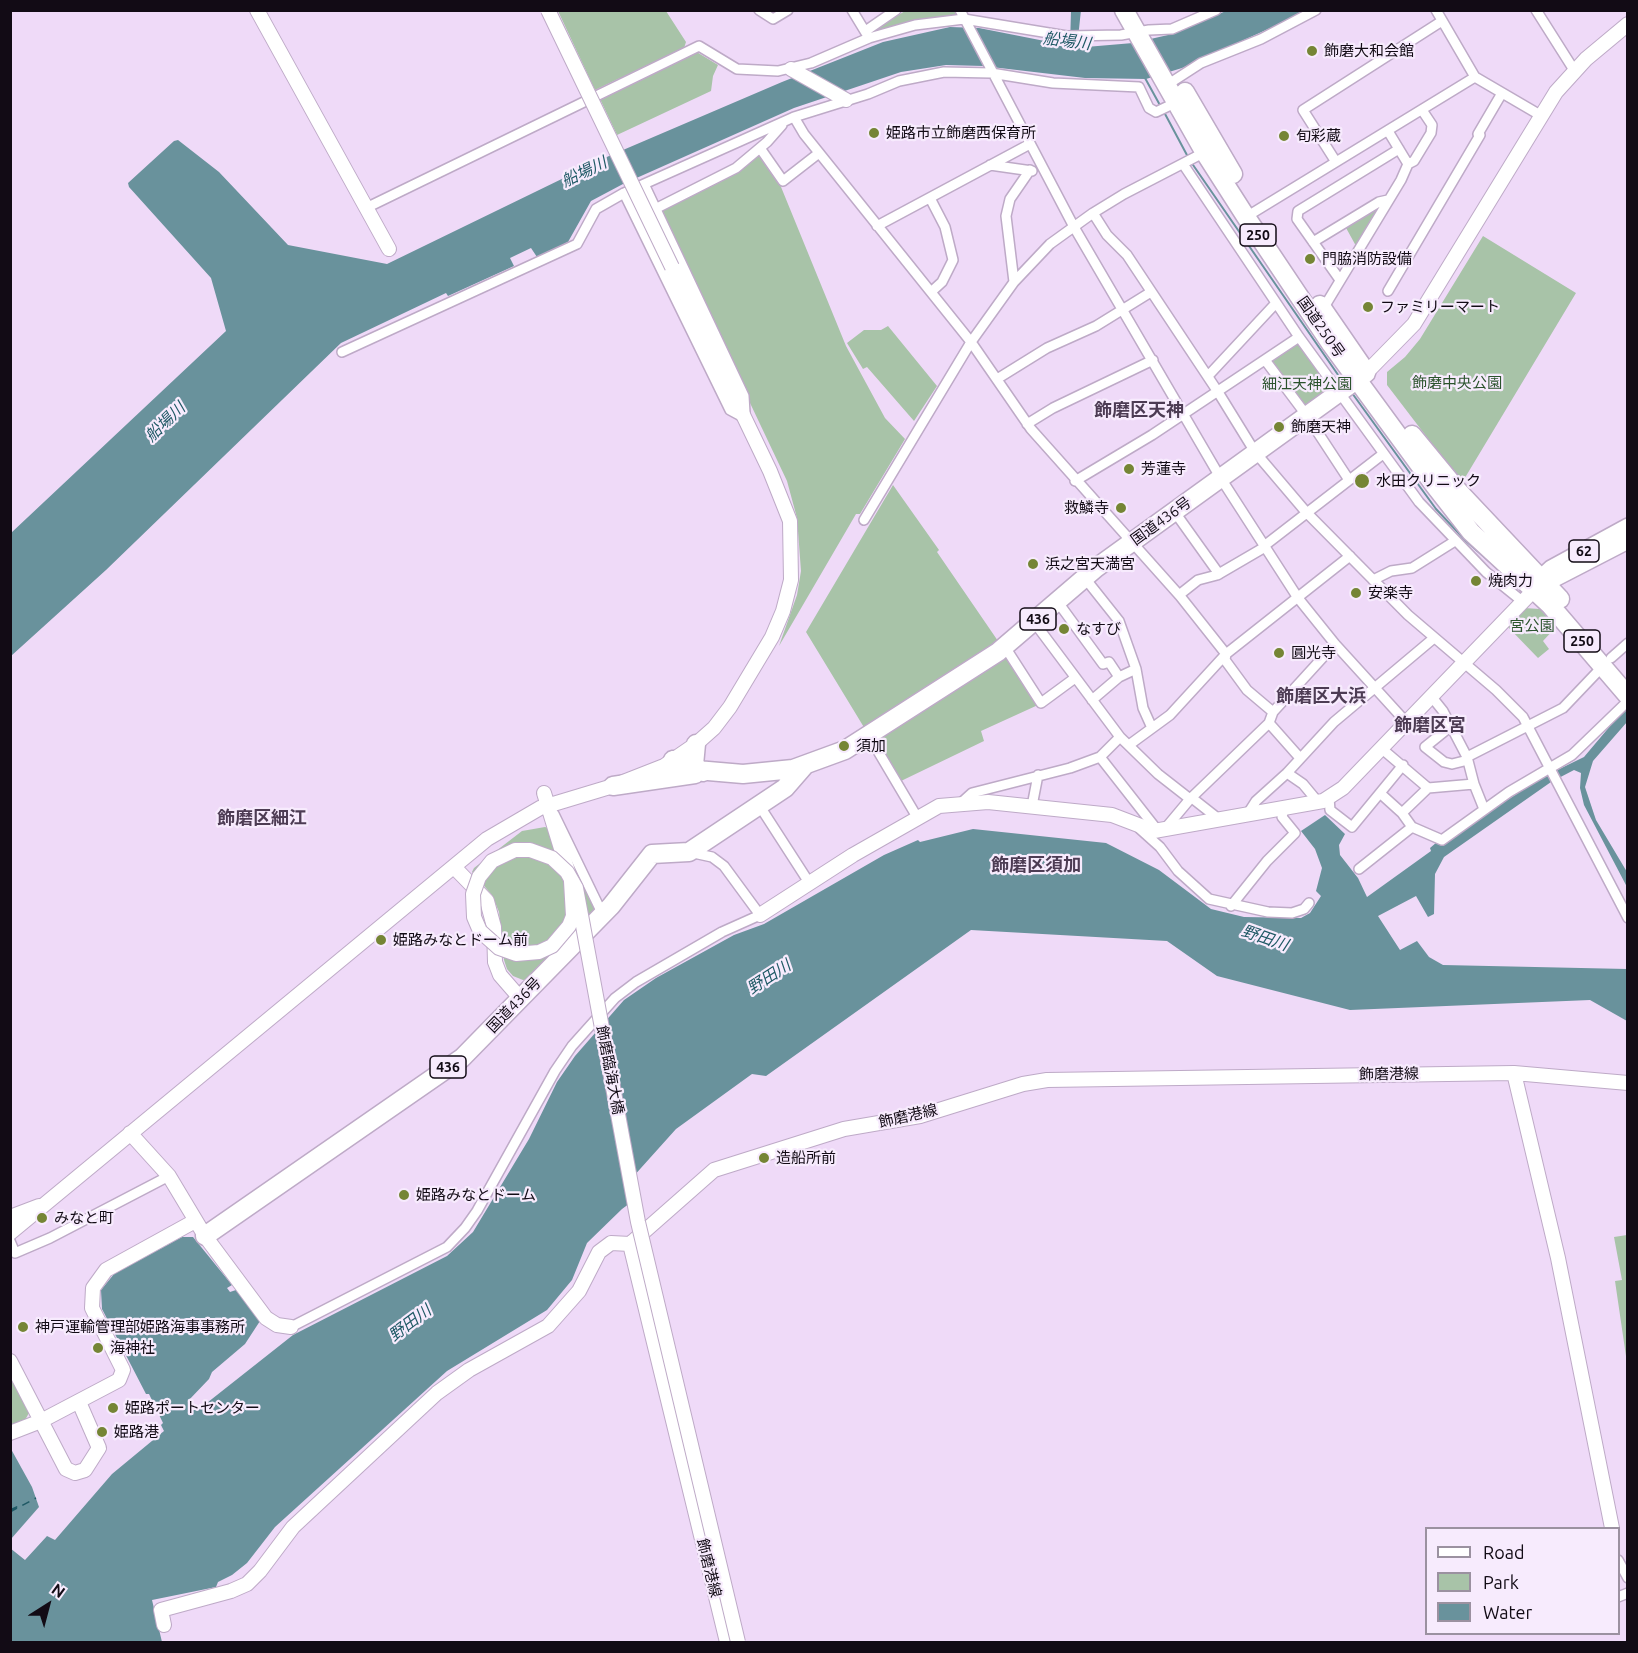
<!DOCTYPE html>
<html>
<head>
<meta charset="utf-8">
<style>
  body { margin:0 }
  #map { position:relative; width:1638px; height:1653px; overflow:hidden; background:#efdaf8; font-family:Ubuntu,sans-serif }
  canvas { display:block }
  .frame { position:absolute; inset:0; border:12px solid #120b15; pointer-events:none }
  .legend { position:absolute; left:1425px; top:1527px; width:195px; height:108px; box-sizing:border-box; background:#f7ebfd; border:2px solid #9b91a0; margin:0; padding:8px 10px; list-style:none; font-size:18px; color:#120b15 }
  .legend li { display:flex; align-items:center; gap:12px; height:30px }
  .legend b { width:30px; border:2px solid #9b91a0 }
  .north { position:absolute; left:18px; top:1575px; width:60px; height:60px; -webkit-text-stroke:4px #f7ebfd; paint-order:stroke; rotate:36deg; font-size:16px; font-weight:700; line-height:24px; text-align:center; color:#120b15 }
  .north::after { content:''; display:block; margin:auto; width:21px; height:27px; background:#120b15; clip-path:polygon(50% 0,100% 100%,50% 72%,0 100%) }
</style>
</head>
<body>
<div id="map">
<canvas width="1638" height="1653"></canvas>
<div class="frame"></div>
<ul class="legend">
<li><b style="height:8px;background:#fff"></b>Road</li>
<li><b style="height:16px;background:#a8c3a8"></b>Park</li>
<li><b style="height:16px;background:#69929c"></b>Water</li>
</ul>
<div class="north">N</div>
</div>
<script>
const ctx = document.querySelector('canvas').getContext('2d');
ctx.lineJoin = 'round';
function fillPath(path, color) {
  ctx.fillStyle = color;
  ctx.fill(path, 'evenodd');
}
function poly(rows) {
  const path = new Path2D();
  for (const r of rows) {
    path.moveTo(r[0], r[1]);
    for (let i = 2; i < r.length; i += 2) path.lineTo(r[i], r[i + 1]);
  }
  return path;
}
function strokePath(path, color, width, dash) {
  ctx.strokeStyle = color;
  ctx.lineWidth = width;
  ctx.lineCap = dash ? 'butt' : 'round';
  ctx.setLineDash(dash || []);
  ctx.stroke(path);
}
function drawText(font, color, halo, rows, align = 'center') {
  ctx.font = font + ' Ubuntu,"Noto Sans JP",sans-serif';
  ctx.lineWidth = 4.5;
  ctx.setLineDash([]);
  ctx.textBaseline = 'middle';
  ctx.strokeStyle = halo;
  ctx.fillStyle = color;
  for (const [text, x, y, turn = 0] of rows) {
    ctx.save();
    ctx.translate(x, y);
    ctx.rotate((+turn || 0) * Math.PI / 180);
    ctx.textAlign = isNaN(turn) ? turn : align;
    if (halo) ctx.strokeText(text, 0, 0);
    ctx.fillText(text, 0, 0);
    ctx.restore();
  }
}
fillPath(poly([
  [558,11,666,11,686,42,684,48,595,90],
  [905,11,957,11,959,15,917,21,876,33,874,30],
  [695,51,718,65,713,76,711,91,617,135,600,99],
  [762,153,779,182,846,346,885,418,905,439,860,514,856,514,779,646,797,595,801,571,797,518,787,481,659,211],
  [1380,206,1356,246,1345,226],
  [1483,236,1576,293,1463,481,1439,453,1387,385,1387,372,1405,357,1420,339],
  [888,326,937,386,914,421,867,367,863,369,847,343,864,330,881,330],
  [1295,344,1300,344,1330,386,1328,392,1307,407,1302,406,1272,363,1273,358],
  [893,485,939,550,937,552,998,641,865,729,806,632],
  [1524,608,1540,609,1556,627,1543,641,1549,649,1538,658,1507,626],
  [1006,656,1038,702,1038,705,981,731,984,741,901,781,877,740],
  [545,827,562,833,596,907,591,921,533,978,523,980,513,976,507,969,504,960,499,912,492,895,472,872,474,868,522,831],
  [1627,1235,1628,1235,1627,1363,1615,1281,1622,1280,1614,1237],
  [10,1373,30,1411,24,1422,10,1428]
]), '#a8c3a8');
fillPath(poly([
  [1081,10,1078,38,1080,46,1086,47,1133,43,1168,35,1226,11,1308,11,1182,68,1146,79,1085,78,983,66,946,65,901,72,794,108,623,184,591,201,568,242,537,257,531,248,510,258,514,266,448,296,446,293,341,343,106,570,11,656,11,533,226,331,211,278,129,187,128,183,174,141,178,140,219,172,288,245,387,264,609,156,782,82,883,42,950,27,979,28,1070,46,1071,11],
  [1627,706,1627,722,1593,761,1585,787,1596,820,1627,872,1627,887,1584,805,1580,788,1581,773,1574,770,1551,782,1444,857,1435,874,1434,914,1428,917,1416,896,1378,916,1400,950,1417,941,1429,957,1443,965,1627,969,1627,1021,1590,1000,1350,1010,1217,976,1167,941,971,930,766,1076,752,1074,676,1129,632,1178,637,1198,622,1209,587,1243,572,1280,547,1310,447,1371,275,1527,247,1563,232,1575,218,1582,216,1587,152,1600,162,1642,11,1642,10,1548,25,1560,47,1536,55,1540,112,1474,164,1431,161,1425,163,1423,149,1394,146,1394,102,1309,101,1290,114,1274,182,1237,193,1237,232,1285,227,1288,230,1292,236,1290,260,1321,245,1344,212,1372,209,1379,188,1401,193,1410,198,1410,293,1335,447,1256,473,1232,529,1139,557,1082,575,1056,624,1000,656,978,734,935,764,924,884,855,918,840,920,842,973,829,1106,843,1159,870,1211,909,1244,917,1301,918,1310,913,1321,896,1316,891,1322,868,1315,849,1301,831,1325,815,1345,834,1339,845,1340,855,1358,878,1367,897,1431,851,1430,848,1437,842,1442,842,1543,777,1584,757],
  [11,1449,32,1487,39,1507,11,1539]
]), '#69929c');
strokePath(poly([
  [1145,78,1161,107],
  [1164,112,1188,157],
  [1191,162,1343,382],
  [1352,393,1436,509,1466,541,1513,582]
]), '#69929c', 2);
strokePath(poly([
  [10,1510,21,1505],
  [10,1512,36,1498]
]), '#1f5965', 1.5, [8, 6]);
const street = poly([
  [759,10,773,19,788,10],
  [960,10,1074,227,1220,477,1298,598,1335,644,1406,722],
  [1436,10,1475,77,1540,115],
  [1536,10,1574,70],
  [867,30,896,10],
  [869,38,915,25,964,19,1067,36,1121,35,1149,30,1172,29,1216,10],
  [1167,85,1201,63,1261,39,1316,10],
  [794,117,804,134,971,342,1031,429,1180,596,1226,654,1225,660,1247,690,1273,712],
  [760,148,783,181,819,153],
  [1336,162,1303,110,1442,21],
  [1183,164,1299,337,1419,502,1486,572,1522,601],
  [1408,164,1414,161,1431,133,1432,125,1422,110],
  [990,165,1032,171],
  [644,184,744,396,745,413],
  [624,193,730,410,743,417],
  [930,198,945,227,953,260,942,282,931,292],
  [366,208,699,46,737,69,778,71,811,63,869,38,852,10],
  [655,209,736,168,767,142,782,125],
  [1093,213,1107,235,1127,255,1218,392,1255,452,1306,512,1408,615,1496,690,1523,717,1628,918],
  [1246,217,1475,77],
  [877,226,1030,144],
  [1313,242,1379,202,1388,200],
  [1340,280,1297,219,1298,211,1399,149],
  [1014,282,1006,216,1010,199,1030,170],
  [1388,291,1480,135,1478,134,1502,93],
  [1323,309,1401,180,1408,164,1388,131],
  [342,352,577,244,596,209,624,193,794,117,868,94,899,81,944,72,991,73,1053,83,1139,87,1149,108,1156,112,1177,102],
  [1265,360,1307,416,1349,480],
  [1208,376,1276,303],
  [997,379,1047,348,1096,326,1151,292],
  [1027,424,1053,408,1153,360],
  [1075,481,1152,435,1299,337],
  [1174,511,1219,574],
  [864,520,971,342,1014,282,1050,244,1093,213,1124,194,1207,151],
  [1264,546,1383,454],
  [1084,577,1119,621,1136,669,1143,708,1152,728],
  [1373,580,1391,571,1412,568,1455,541],
  [1179,595,1198,580,1217,575,1265,547],
  [1057,601,1103,664,1109,662,1119,677],
  [1034,622,1120,737,1158,774,1190,799],
  [1005,647,1041,703,1075,678],
  [1611,658,1628,643],
  [1431,696,1443,711,1467,757,1474,784,1484,809],
  [1092,700,1119,677,1136,669],
  [1269,723,1300,758],
  [1451,726,1425,747,1444,762,1452,764,1468,760],
  [869,736,917,817],
  [1129,745,1170,715,1226,654,1350,556],
  [1381,748,1428,788,1474,784],
  [1100,757,1158,831],
  [1467,757,1563,708,1603,666],
  [1287,773,1303,784,1318,802],
  [1381,794,1402,813,1412,827,1442,840,1509,792,1572,755,1628,701],
  [1192,798,1220,820],
  [1329,798,1330,810,1352,827,1403,765],
  [961,803,972,793,1070,768,1100,757,1120,737],
  [759,805,810,884],
  [1032,806,1038,775],
  [1402,813,1428,788],
  [554,814,603,915],
  [1247,815,1256,801,1287,773,1334,722,1434,638],
  [1140,829,1160,847,1178,871,1209,899,1268,912,1292,913,1304,909,1309,903],
  [1164,830,1190,799,1269,723,1273,712,1335,644],
  [1359,869,1412,827],
  [1231,906,1267,861,1295,833,1282,817,1284,808],
  [10,1241,15,1253,50,1238,169,1176],
  [291,1327,447,1247,465,1228,477,1211,555,1071,572,1046,615,998,636,982,722,932,760,915,724,866,712,857,689,852],
  [1618,1560,1628,1578],
  [1618,1597,1628,1593]
]);
const secondary = poly([
  [257,10,389,249],
  [791,69,846,100],
  [1367,372,1414,324,1556,92,1586,59,1628,24],
  [544,793,570,878],
  [454,867,487,901,494,927,495,962,500,975,520,998],
  [760,915,853,855,939,806,988,802,1112,815,1154,831,1323,801,1343,788,1534,590],
  [1514,1073,1558,1258,1612,1528],
  [130,1133,169,1176,205,1236,266,1318,277,1325,291,1327],
  [10,1217,39,1206],
  [10,1233,487,839,540,808,613,786,664,766,696,744,714,728,730,707,772,637,783,611,791,580,790,521,770,471,672,267],
  [10,1361,66,1469,75,1473,85,1470,99,1448,79,1402],
  [10,1433,41,1421,119,1380,123,1370,92,1308,93,1288,106,1270,195,1221],
  [164,1625,161,1610,231,1591,247,1584,260,1571,293,1527,437,1393,469,1370,548,1326,579,1291,599,1252,611,1243,630,1244],
  [727,1642,630,1244,714,1170,844,1129,920,1116,1023,1084,1047,1080,1514,1073,1628,1083]
]);
const primary = poly([
  [1537,588,1628,541],
  [1535,589,1540,578,1551,568,1628,526]
]);
const highway = poly([
  [1124,10,1205,153,1246,217,1331,344,1435,486,1471,532,1550,605,1628,696],
  [1185,92,1233,174],
  [1320,305,1362,366],
  [1412,435,1459,492,1560,599],
  [696,744,694,765,703,772],
  [673,760,685,769,743,774,793,769,845,750,998,652,1096,568,1366,373],
  [613,786,695,774],
  [205,1236,462,1058,611,906,652,854,689,852,785,788,805,765]
]);
strokePath(street, '#beaac7', 12);
strokePath(secondary, '#beaac7', 16);
strokePath(primary, '#beaac7', 18);
strokePath(highway, '#beaac7', 21);
strokePath(street, '#fff', 9);
strokePath(secondary, '#fff', 14);
strokePath(primary, '#fff', 15);
strokePath(highway, '#fff', 18);
const secondaryBridge = poly([
  [548,10,672,267],
  [571,881,573,916,569,926,552,946,539,952,516,954,499,948,480,931,474,917,473,894,479,877,492,861,515,850,530,850,552,858,567,872,576,888,638,1222,738,1642]
]);
strokePath(secondaryBridge, '#beaac7', 16, []);
strokePath(secondaryBridge, '#fff', 14);
for (const [x, y, r, color] of [
  [1312,51,6,"#758535"],
  [874,133,6,"#758535"],
  [1284,136,6,"#758535"],
  [1310,259,6,"#758535"],
  [1368,307,6,"#758535"],
  [1279,427,6,"#758535"],
  [1129,469,6,"#758535"],
  [1362,481,8,"#758535"],
  [1121,508,6,"#758535"],
  [1033,564,6,"#758535"],
  [1476,581,6,"#758535"],
  [1356,593,6,"#758535"],
  [1064,629,6,"#758535"],
  [1279,653,6,"#758535"],
  [844,746,6,"#758535"],
  [381,940,6,"#758535"],
  [764,1158,6,"#758535"],
  [404,1195,6,"#758535"],
  [42,1218,6,"#758535"],
  [23,1327,6,"#758535"],
  [98,1348,6,"#758535"],
  [113,1408,6,"#758535"],
  [102,1432,6,"#758535"]
]) {
  const dot = new Path2D();
  dot.arc(x, y, r, 0, 2 * Math.PI);
  ctx.fillStyle = color;
  ctx.fill(dot);
  strokePath(dot, '#f7ebfd', 2);
}
for (const [x, y, w] of [
  [1258,235,36],
  [1584,551,30],
  [1038,619,36],
  [1582,641,36],
  [448,1067,36]
]) {
  const box = new Path2D();
  box.roundRect(x - w / 2, y - 11, w, 22, 4.5);
  ctx.fillStyle = '#f7ebfd';
  ctx.fill(box);
  strokePath(box, '#120b15', 1.5);
}
drawText('bold 14px', '#120b15', null, [
  ["250",1258,235],
  ["62",1584,551],
  ["436",1038,619],
  ["250",1582,641],
  ["436",448,1067]
]);
drawText('15px', '#120b15', '#f7ebfd', [
  ["飾磨大和会館",1324,51],
  ["姫路市立飾磨西保育所",886,133],
  ["旬彩蔵",1296,136],
  ["門脇消防設備",1322,259],
  ["ファミリーマート",1380,307],
  ["飾磨天神",1291,427],
  ["芳蓮寺",1141,469],
  ["水田クリニック",1376,481],
  ["救鱗寺",1109,508,"right"],
  ["浜之宮天満宮",1045,564],
  ["焼肉力",1488,581],
  ["安楽寺",1368,593],
  ["なすび",1076,629],
  ["圓光寺",1291,653],
  ["須加",856,746],
  ["姫路みなとドーム前",393,940],
  ["造船所前",776,1158],
  ["姫路みなとドーム",416,1195],
  ["みなと町",54,1218],
  ["神戸運輸管理部姫路海事事務所",35,1327],
  ["海神社",110,1348],
  ["姫路ポートセンター",125,1408],
  ["姫路港",114,1432]
], 'left');
drawText('15px', '#120b15', '#f7ebfd', [
  ["国道250号",1321,327,55],
  ["国道436号",1161,521,-36],
  ["国道436号",514,1005,-46],
  ["飾磨臨海大橋",610,1070,79],
  ["飾磨港線",1389,1074,-1],
  ["飾磨港線",908,1116,-13],
  ["飾磨港線",709,1568,76]
]);
drawText('15px', '#2b532d', '#f7ebfd', [
  ["飾磨中央公園",1457,383],
  ["細江天神公園",1307,384],
  ["宮公園",1532,626]
]);
drawText('italic 16px', '#1f5965', '#f7ebfd', [
  ["船場川",1067,41,7],
  ["船場川",584,172,-26],
  ["船場川",165,422,-44],
  ["野田川",1265,938,19],
  ["野田川",769,977,-33],
  ["野田川",410,1323,-37]
]);
drawText('bold 18px', '#4d3c54', '#f7ebfd', [
  ["飾磨区天神",1139,410],
  ["飾磨区大浜",1321,696],
  ["飾磨区宮",1430,725],
  ["飾磨区細江",262,818],
  ["飾磨区須加",1036,865]
]);
</script>
</body>
</html>
